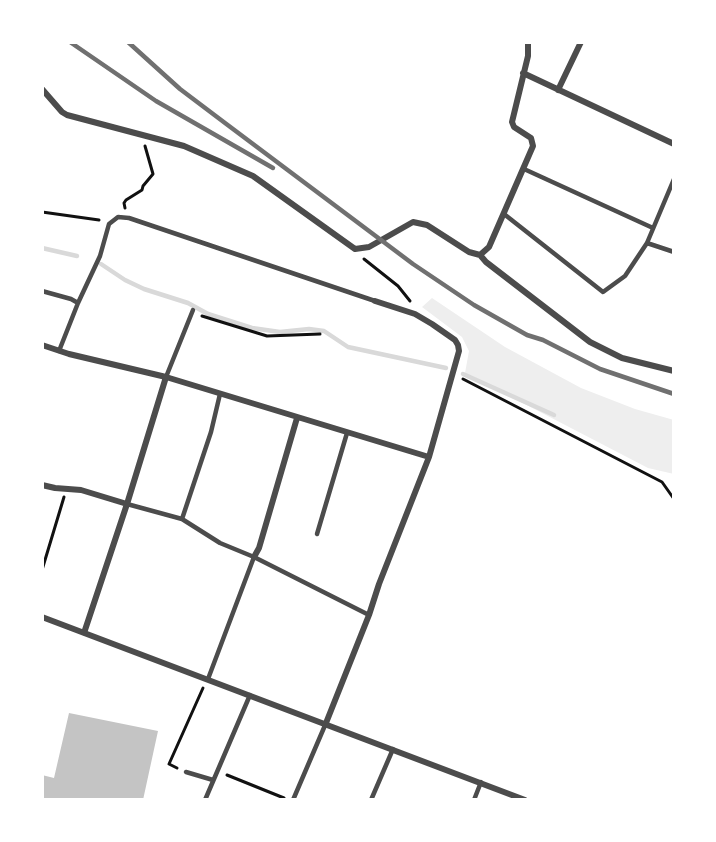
<!DOCTYPE html>
<html>
<head>
<meta charset="utf-8">
<style>
  body { margin:0 }
  #map { position:relative; width:716px; height:842px; overflow:hidden; background:#fff; font-family:"Exo 2",sans-serif }
  canvas { display:block }
  .frame { position:absolute; inset:0; border:44px solid #fff; pointer-events:none }
</style>
</head>
<body>
<div id="map">
<canvas width="716" height="842"></canvas>
<div class="frame"></div>
</div>
<script>
const ctx = document.querySelector('canvas').getContext('2d');
ctx.lineJoin = 'round';
function fillPath(path, color) {
  ctx.fillStyle = color;
  ctx.fill(path, 'evenodd');
}
function poly(rows) {
  const path = new Path2D();
  for (const r of rows) {
    path.moveTo(r[0], r[1]);
    for (let i = 2; i < r.length; i += 2) path.lineTo(r[i], r[i + 1]);
  }
  return path;
}
function strokePath(path, color, width, dash) {
  ctx.strokeStyle = color;
  ctx.lineWidth = width;
  ctx.lineCap = dash ? 'butt' : 'round';
  ctx.setLineDash(dash || []);
  ctx.stroke(path);
}
fillPath(poly([
  [432,298,505,347,581,388,635,409,674,420,674,474,648,468,465,373,469,351,462,337,422,307]
]), '#eee');
strokePath(poly([
  [42,248,77,256],
  [101,264,125,280,144,289,188,303,208,314,252,328,280,332,309,329,324,331,348,347,446,368],
  [463,374,554,415]
]), '#d9d9d9', 4.5);
fillPath(poly([
  [69,713,158,731,143,800,42,800,42,775,54,778]
]), '#c4c4c4');
strokePath(poly([
  [125,208,124,203,126,200,142,190,143,186,153,174,145,146],
  [42,212,99,220],
  [364,259,398,286,410,301],
  [202,316,267,336,320,334],
  [463,379,662,482,674,499],
  [42,570,64,497],
  [177,768,169,764,203,688],
  [227,775,284,798]
]), '#111', 3);
strokePath(poly([
  [524,169,653,228],
  [504,214,603,292,625,276,647,243,674,179],
  [647,243,674,252],
  [42,291,71,299,78,303],
  [59,351,78,303,100,256,109,224,118,217,129,218,375,301],
  [166,377,193,310],
  [127,504,182,519,220,543,254,557,369,615],
  [182,519,211,432,220,394],
  [317,534,347,433],
  [208,679,254,557],
  [186,772,213,780],
  [205,800,250,695],
  [293,800,326,723],
  [371,800,393,749],
  [474,800,481,782]
]), '#4c4c4c', 4.5);
strokePath(poly([
  [523,73,674,144],
  [42,89,62,112,67,115,184,146,253,176,355,249,369,247,413,222,427,225,469,252,480,255,486,262,590,342,622,358,674,371],
  [558,90,581,42],
  [480,255,489,247,533,146,531,138,514,127,512,122,528,56,528,42],
  [42,345,69,354,166,377,429,457],
  [42,485,55,488,81,490,127,504],
  [254,557,259,548,297,418],
  [42,617,525,800],
  [84,633,127,504,166,377],
  [326,723,369,615,379,584,429,457,459,351,458,345,455,340,432,324,415,314,375,301]
]), '#4c4c4c', 6);
strokePath(poly([
  [70,42,156,101,273,168],
  [128,42,180,89,225,123,413,264,474,305,527,335,543,340,600,369,674,394]
]), '#707070', 4.5);
</script>
</body>
</html>
